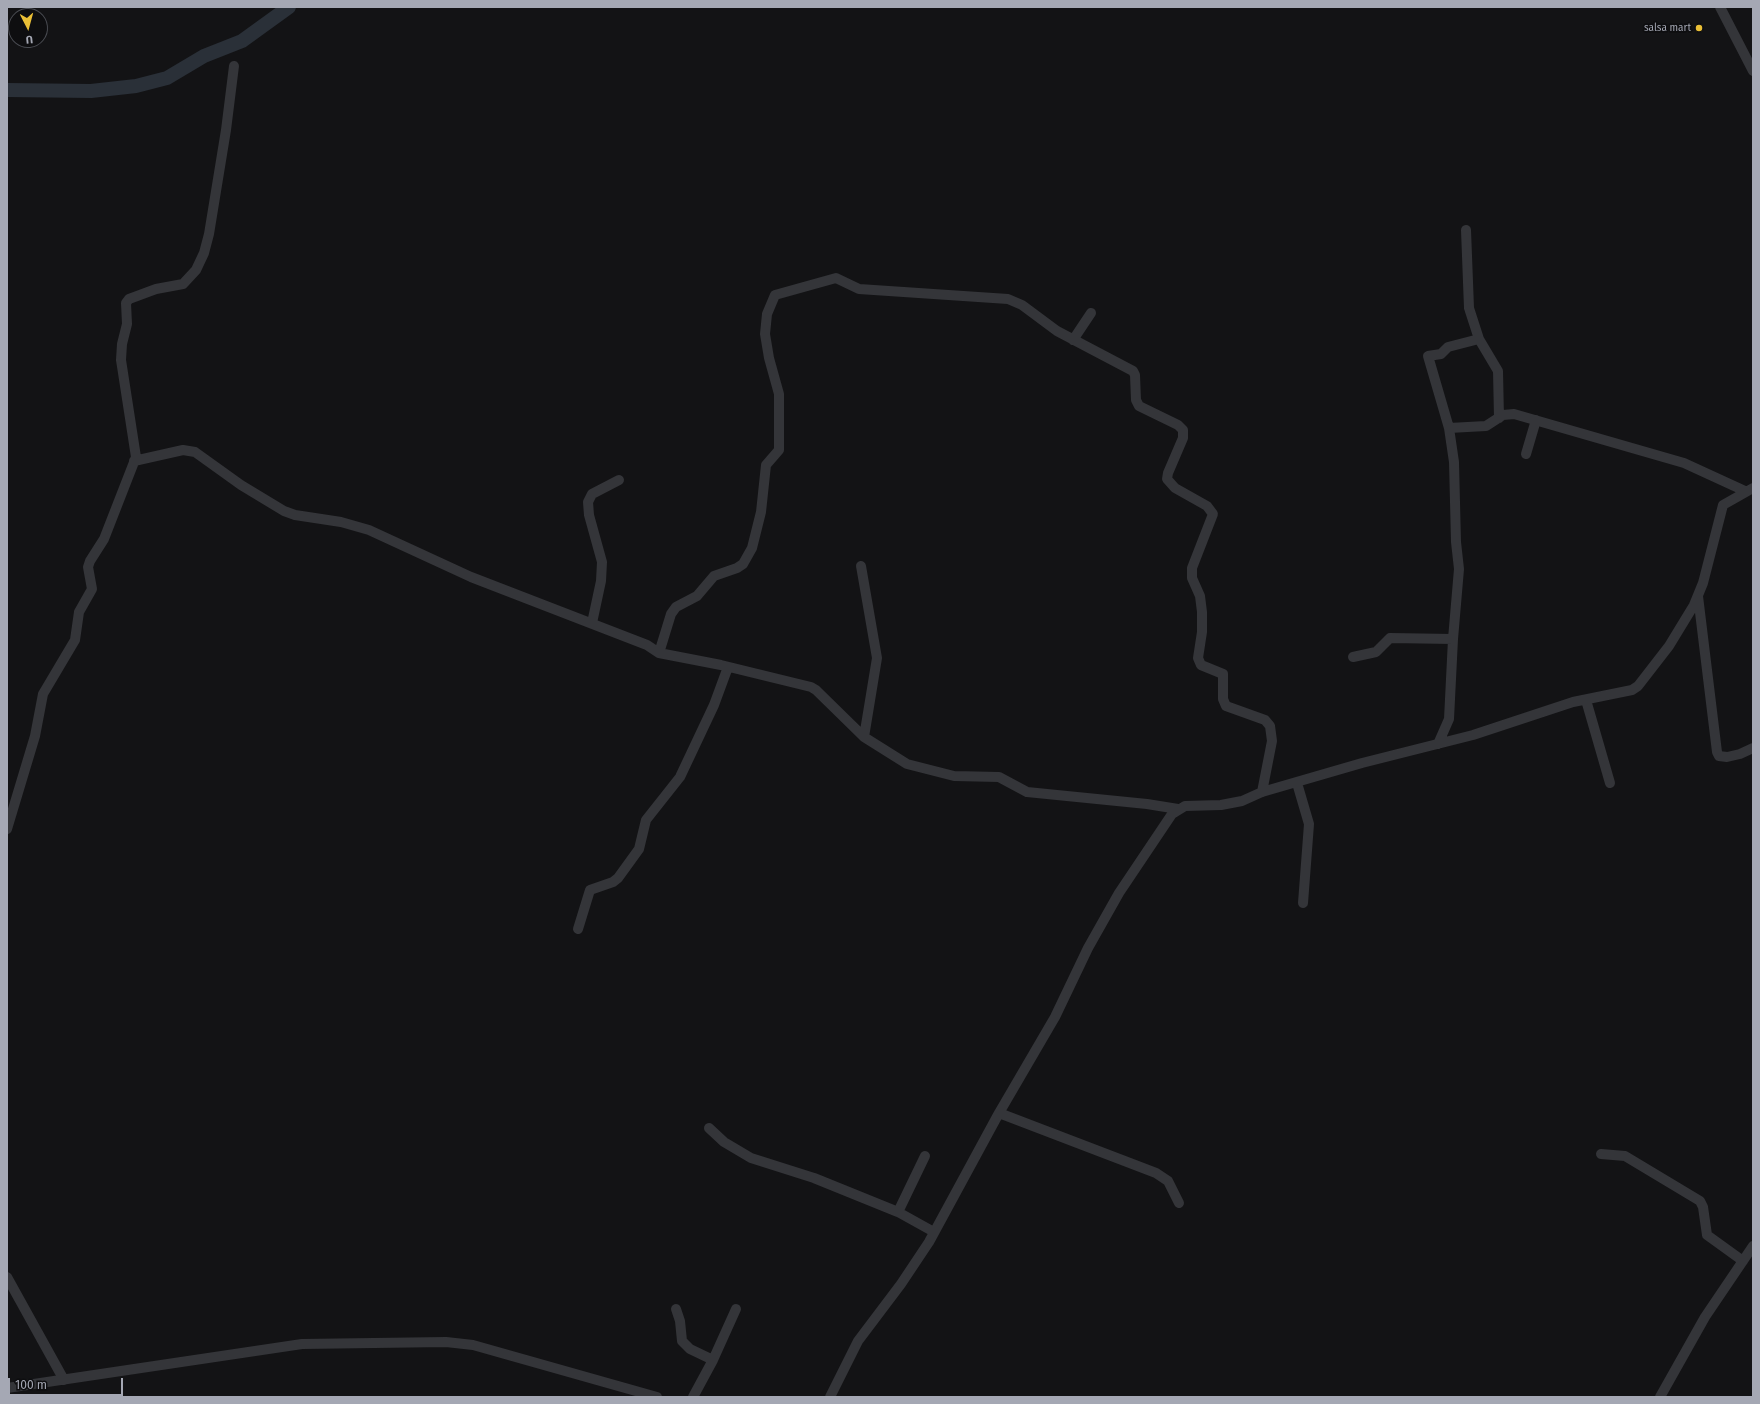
<!DOCTYPE html>
<html>
<head>
<meta charset="utf-8">
<style>
  body { margin:0 }
  #map { position:relative; width:1760px; height:1404px; overflow:hidden; background:#131315; font-family:"Fira Sans",sans-serif }
  canvas { display:block }
  .frame { position:absolute; inset:0; border:8px solid #a5a8b4; pointer-events:none }
  .north { position:absolute; left:8px; top:8px; width:40px; height:40px; box-sizing:border-box; background:#0e0e10; border:1px solid #4a4c52; border-radius:50%; rotate:174deg; font-size:11px; font-weight:700; line-height:16px; text-align:center; color:#a5a8b4 }
  .north::after { content:''; display:block; margin:auto; width:14px; height:18px; background:#eabf36; clip-path:polygon(50% 0,100% 100%,50% 72%,0 100%) }
  .scale { position:absolute; left:8px; top:1378px; width:115px; height:18px; box-sizing:border-box; border:2px solid #a5a8b4; border-top:0; padding-left:5px; font-size:12px; line-height:14px; white-space:nowrap; color:#a5a8b4; -webkit-text-stroke:3px #0e0e10; paint-order:stroke }
</style>
</head>
<body>
<div id="map">
<canvas width="1760" height="1404"></canvas>
<div class="frame"></div>
<div class="north">U</div>
<div class="scale">100 m</div>
</div>
<script>
const ctx = document.querySelector('canvas').getContext('2d');
ctx.lineJoin = 'round';
function poly(rows) {
  const path = new Path2D();
  for (const r of rows) {
    path.moveTo(r[0], r[1]);
    for (let i = 2; i < r.length; i += 2) path.lineTo(r[i], r[i + 1]);
  }
  return path;
}
function strokePath(path, color, width, dash) {
  ctx.strokeStyle = color;
  ctx.lineWidth = width;
  ctx.lineCap = dash ? 'butt' : 'round';
  ctx.setLineDash(dash || []);
  ctx.stroke(path);
}
function drawText(font, color, halo, rows, align = 'center') {
  ctx.font = font + ' "Fira Sans",sans-serif';
  ctx.lineWidth = 3.5;
  ctx.setLineDash([]);
  ctx.textBaseline = 'middle';
  ctx.strokeStyle = halo;
  ctx.fillStyle = color;
  for (const [text, x, y, turn = 0] of rows) {
    ctx.save();
    ctx.translate(x, y);
    ctx.rotate((+turn || 0) * Math.PI / 180);
    ctx.textAlign = isNaN(turn) ? turn : align;
    if (halo) ctx.strokeText(text, 0, 0);
    ctx.fillText(text, 0, 0);
    ctx.restore();
  }
}
strokePath(poly([
  [7,90,91,91,136,86,167,78,204,56,242,41,289,7]
]), '#2a3038', 14);
strokePath(poly([
  [1720,7,1753,71],
  [1466,230,1469,308,1479,339,1498,371,1499,418],
  [1073,340,1091,313],
  [1449,428,1486,426,1503,415,1514,414,1684,463,1745,491],
  [1526,454,1536,420],
  [134,461,183,450,195,452,241,485,284,511,295,515,341,522,369,530,471,577,647,645,659,653,721,665,811,687,816,690,864,737,907,764,954,776,999,777,1027,792,1147,804,1178,809],
  [861,566,877,658,864,737],
  [1698,596,1717,752,1719,756,1727,757,1740,754,1753,748],
  [592,623,601,581,602,562,589,515,588,502,592,494,619,480],
  [659,653,671,614,676,607,697,596,714,576,737,568,743,564,752,548,761,512,766,465,779,450,779,394,769,358,765,334,767,314,775,295,836,278,859,289,1008,299,1022,305,1057,331,1133,371,1135,375,1136,400,1139,406,1178,425,1183,430,1183,438,1168,473,1167,479,1175,488,1207,506,1213,514,1192,568,1192,578,1200,596,1202,612,1202,632,1198,658,1201,665,1223,674,1223,699,1226,706,1265,720,1270,726,1272,741,1262,792],
  [1353,657,1376,652,1390,638,1453,639],
  [1586,700,1610,783],
  [1438,744,1449,719,1453,639,1459,569,1456,542,1454,462,1449,428,1428,356,1441,354,1448,347,1479,339],
  [1297,783,1309,824,1303,903],
  [7,829,35,736,43,694,75,640,79,612,92,589,88,567,90,561,104,539,136,457,121,360,122,344,127,324,126,303,129,299,156,289,183,284,196,270,204,253,209,234,226,130,234,66],
  [578,929,590,890,613,882,618,878,639,849,646,820,680,777,714,705,728,667],
  [999,1113,1156,1173,1168,1181,1179,1203],
  [709,1128,724,1142,751,1158,814,1178,898,1212,934,1232],
  [1601,1154,1625,1156,1700,1201,1703,1207,1707,1235,1743,1261],
  [898,1212,925,1156],
  [7,1277,64,1380],
  [676,1309,680,1321,682,1341,690,1349,713,1360],
  [7,1388,302,1344,446,1342,473,1345,657,1397],
  [693,1397,713,1360,736,1309],
  [830,1397,858,1341,901,1284,929,1242,999,1113,1055,1017,1088,948,1119,893,1172,814,1185,806,1221,805,1242,801,1262,792,1362,763,1473,735,1573,702,1632,690,1638,686,1669,646,1694,605,1703,583,1723,505,1753,488],
  [1660,1397,1705,1317,1753,1246]
]), '#343539', 10);
for (const [x, y, r, color] of [
  [1699,28,4,"#eabf36"]
]) {
  const dot = new Path2D();
  dot.arc(x, y, r, 0, 2 * Math.PI);
  ctx.fillStyle = color;
  ctx.fill(dot);
  strokePath(dot, '#0e0e10', 1.5);
}
drawText('10px', '#a5a8b4', '#0e0e10', [
  ["salsa mart",1691,28]
], 'right');
</script>
</body>
</html>
